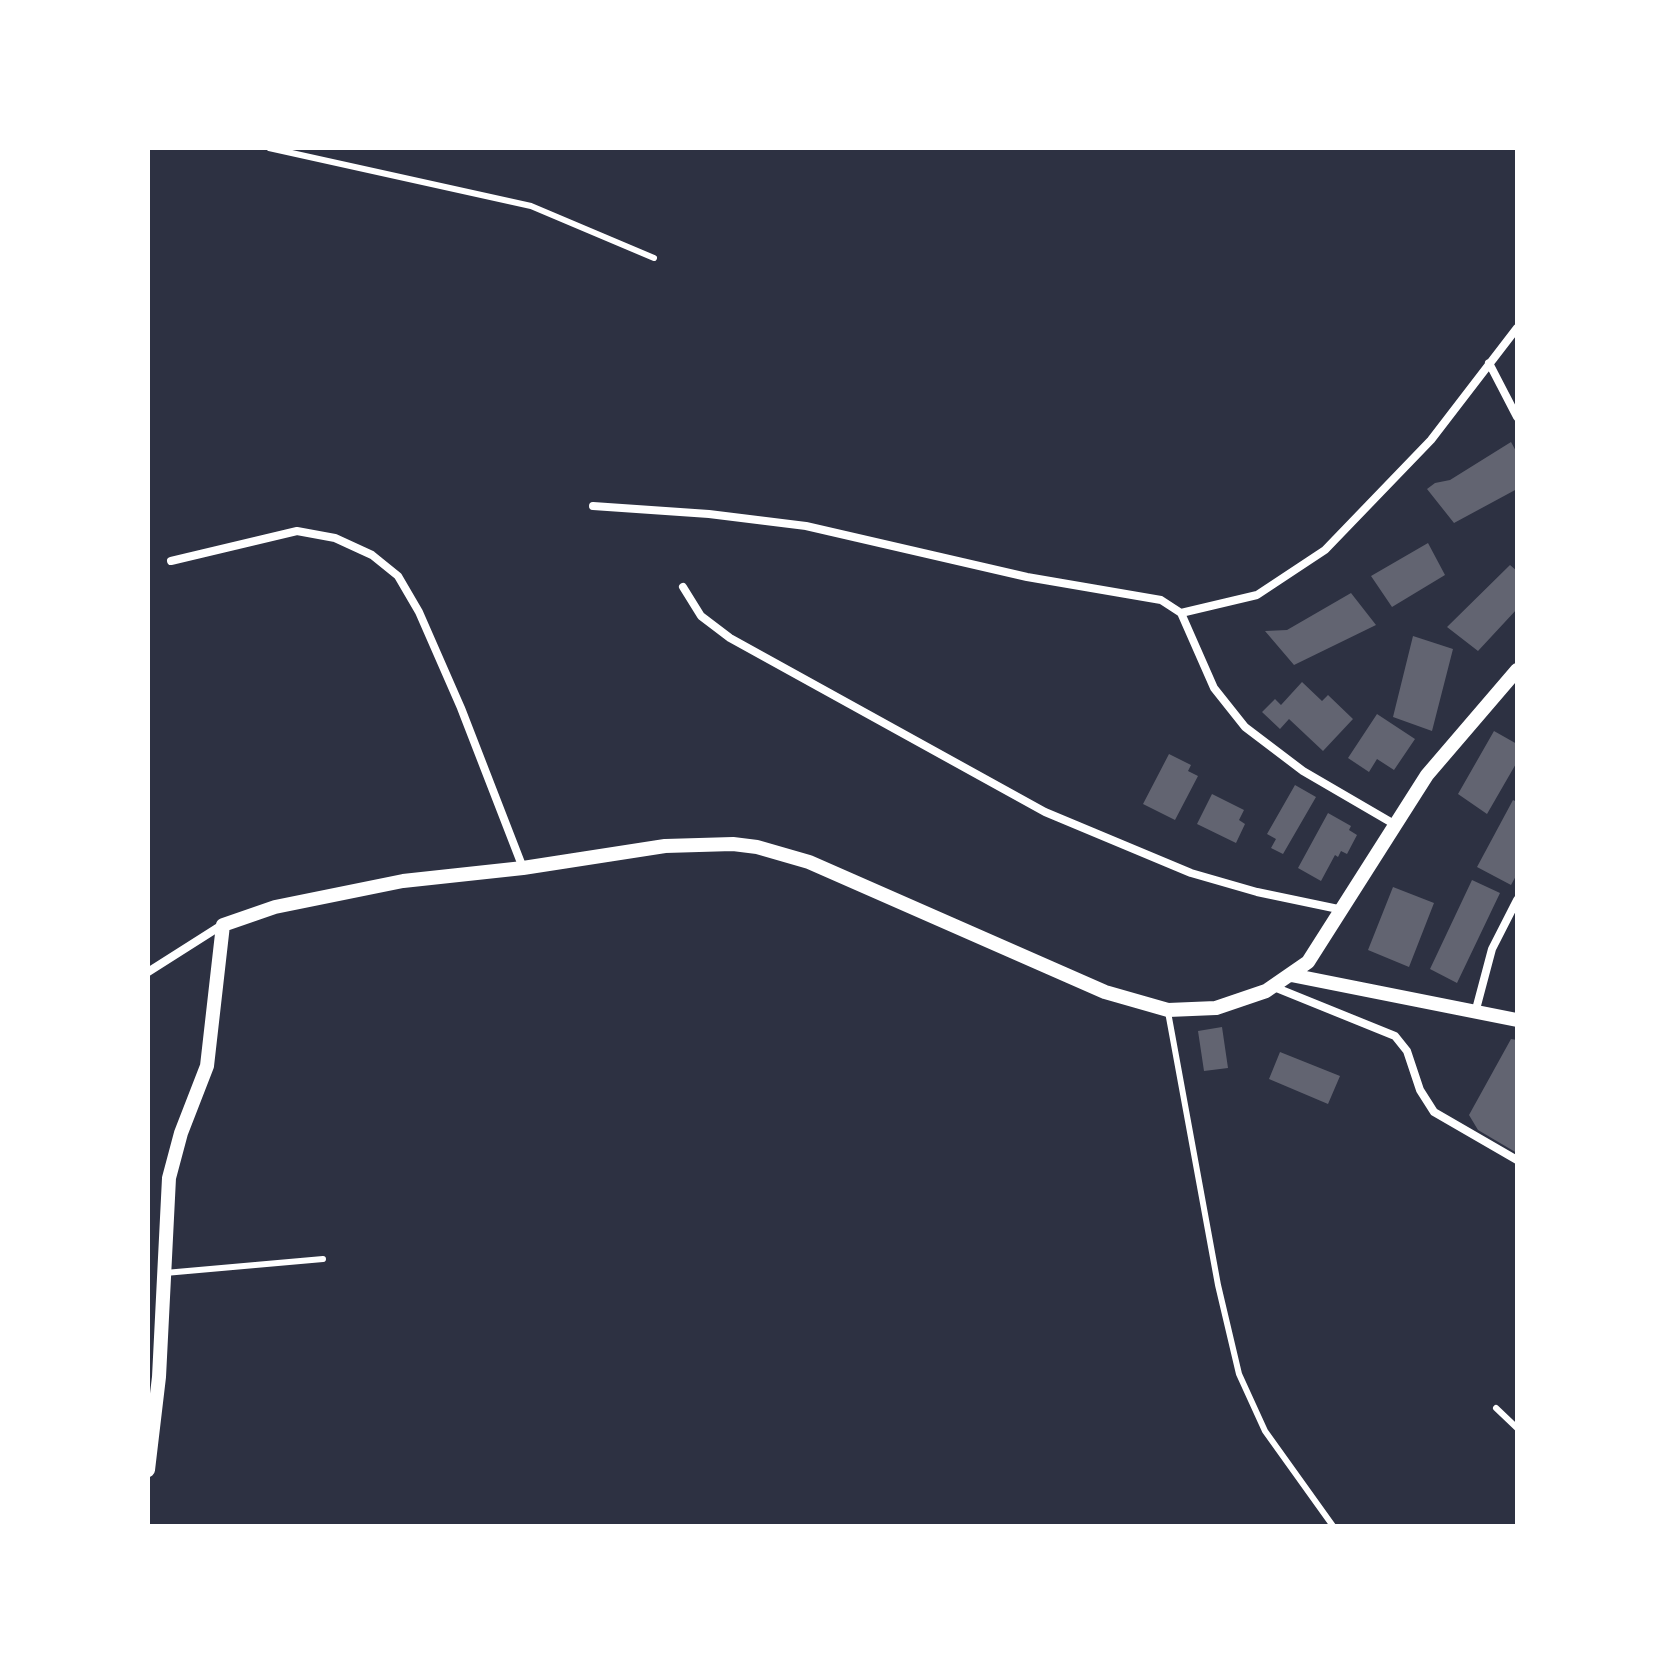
<!DOCTYPE html>
<html>
<head>
<meta charset="utf-8">
<style>
  body { margin:0 }
  #map { position:relative; width:1665px; height:1674px; overflow:hidden; background:#2d3142; font-family:"Nunito Sans",sans-serif }
  canvas { display:block }
  .frame { position:absolute; inset:0; border:150px solid #fff; pointer-events:none }
</style>
</head>
<body>
<div id="map">
<canvas width="1665" height="1674"></canvas>
<div class="frame"></div>
</div>
<script>
const ctx = document.querySelector('canvas').getContext('2d');
ctx.lineJoin = 'round';
function fillPath(path, color) {
  ctx.fillStyle = color;
  ctx.fill(path, 'evenodd');
}
function poly(rows) {
  const path = new Path2D();
  for (const r of rows) {
    path.moveTo(r[0], r[1]);
    for (let i = 2; i < r.length; i += 2) path.lineTo(r[i], r[i + 1]);
  }
  return path;
}
function strokePath(path, color, width, dash) {
  ctx.strokeStyle = color;
  ctx.lineWidth = width;
  ctx.lineCap = dash ? 'butt' : 'round';
  ctx.setLineDash(dash || []);
  ctx.stroke(path);
}
fillPath(poly([
  [1511,442,1517,453,1517,489,1454,523,1427,489,1435,483,1450,480],
  [1428,543,1445,575,1392,607,1371,576],
  [1510,565,1517,571,1517,609,1478,651,1447,627],
  [1351,593,1376,625,1294,665,1265,631,1287,630],
  [1413,636,1453,649,1432,731,1393,717],
  [1302,682,1322,701,1328,695,1353,719,1323,751,1289,719,1280,729,1262,712,1275,699,1281,705],
  [1377,714,1415,739,1394,770,1377,759,1369,772,1348,758],
  [1494,731,1517,744,1517,762,1487,814,1458,794],
  [1169,754,1191,765,1188,771,1198,776,1175,820,1143,804],
  [1295,785,1316,797,1283,854,1271,848,1276,839,1267,834],
  [1212,794,1244,810,1239,820,1245,824,1236,843,1197,824],
  [1513,800,1517,802,1517,874,1511,885,1477,867],
  [1328,813,1351,826,1349,830,1357,835,1347,854,1341,851,1338,857,1335,855,1321,881,1298,868],
  [1472,880,1500,893,1457,983,1430,969],
  [1393,887,1434,903,1409,967,1368,950],
  [1222,1027,1228,1068,1204,1071,1198,1031],
  [1511,1039,1517,1040,1517,1153,1478,1130,1469,1115],
  [1280,1052,1340,1076,1328,1104,1269,1079]
]), '#626471');
strokePath(poly([
  [269,148,531,206,654,258],
  [1168,1012,1218,1285,1239,1374,1265,1431,1333,1526],
  [165,1273,323,1259],
  [1496,1408,1517,1428]
]), '#fff', 6);
strokePath(poly([
  [1489,363,1517,417],
  [593,506,709,514,806,526,1027,577,1161,600,1181,613,1214,688,1245,727,1303,771,1394,824],
  [171,561,297,531,335,538,372,555,398,576,419,612,461,708,523,868],
  [683,587,701,616,730,638,1045,812,1191,873,1257,892,1343,910],
  [1181,613,1257,595,1325,550,1431,440,1517,328],
  [148,972,222,925],
  [1274,987,1395,1036,1407,1051,1420,1090,1434,1112,1517,1160],
  [1475,1013,1492,949,1517,900]
]), '#fff', 8);
strokePath(poly([
  [1291,975,1517,1020],
  [148,1470,159,1377,169,1178,181,1133,207,1066,223,925,275,907,403,881,523,868,665,846,733,844,757,847,809,862,1105,992,1168,1010,1216,1008,1266,991,1308,962,1427,775,1517,670]
]), '#fff', 14);
</script>
</body>
</html>
